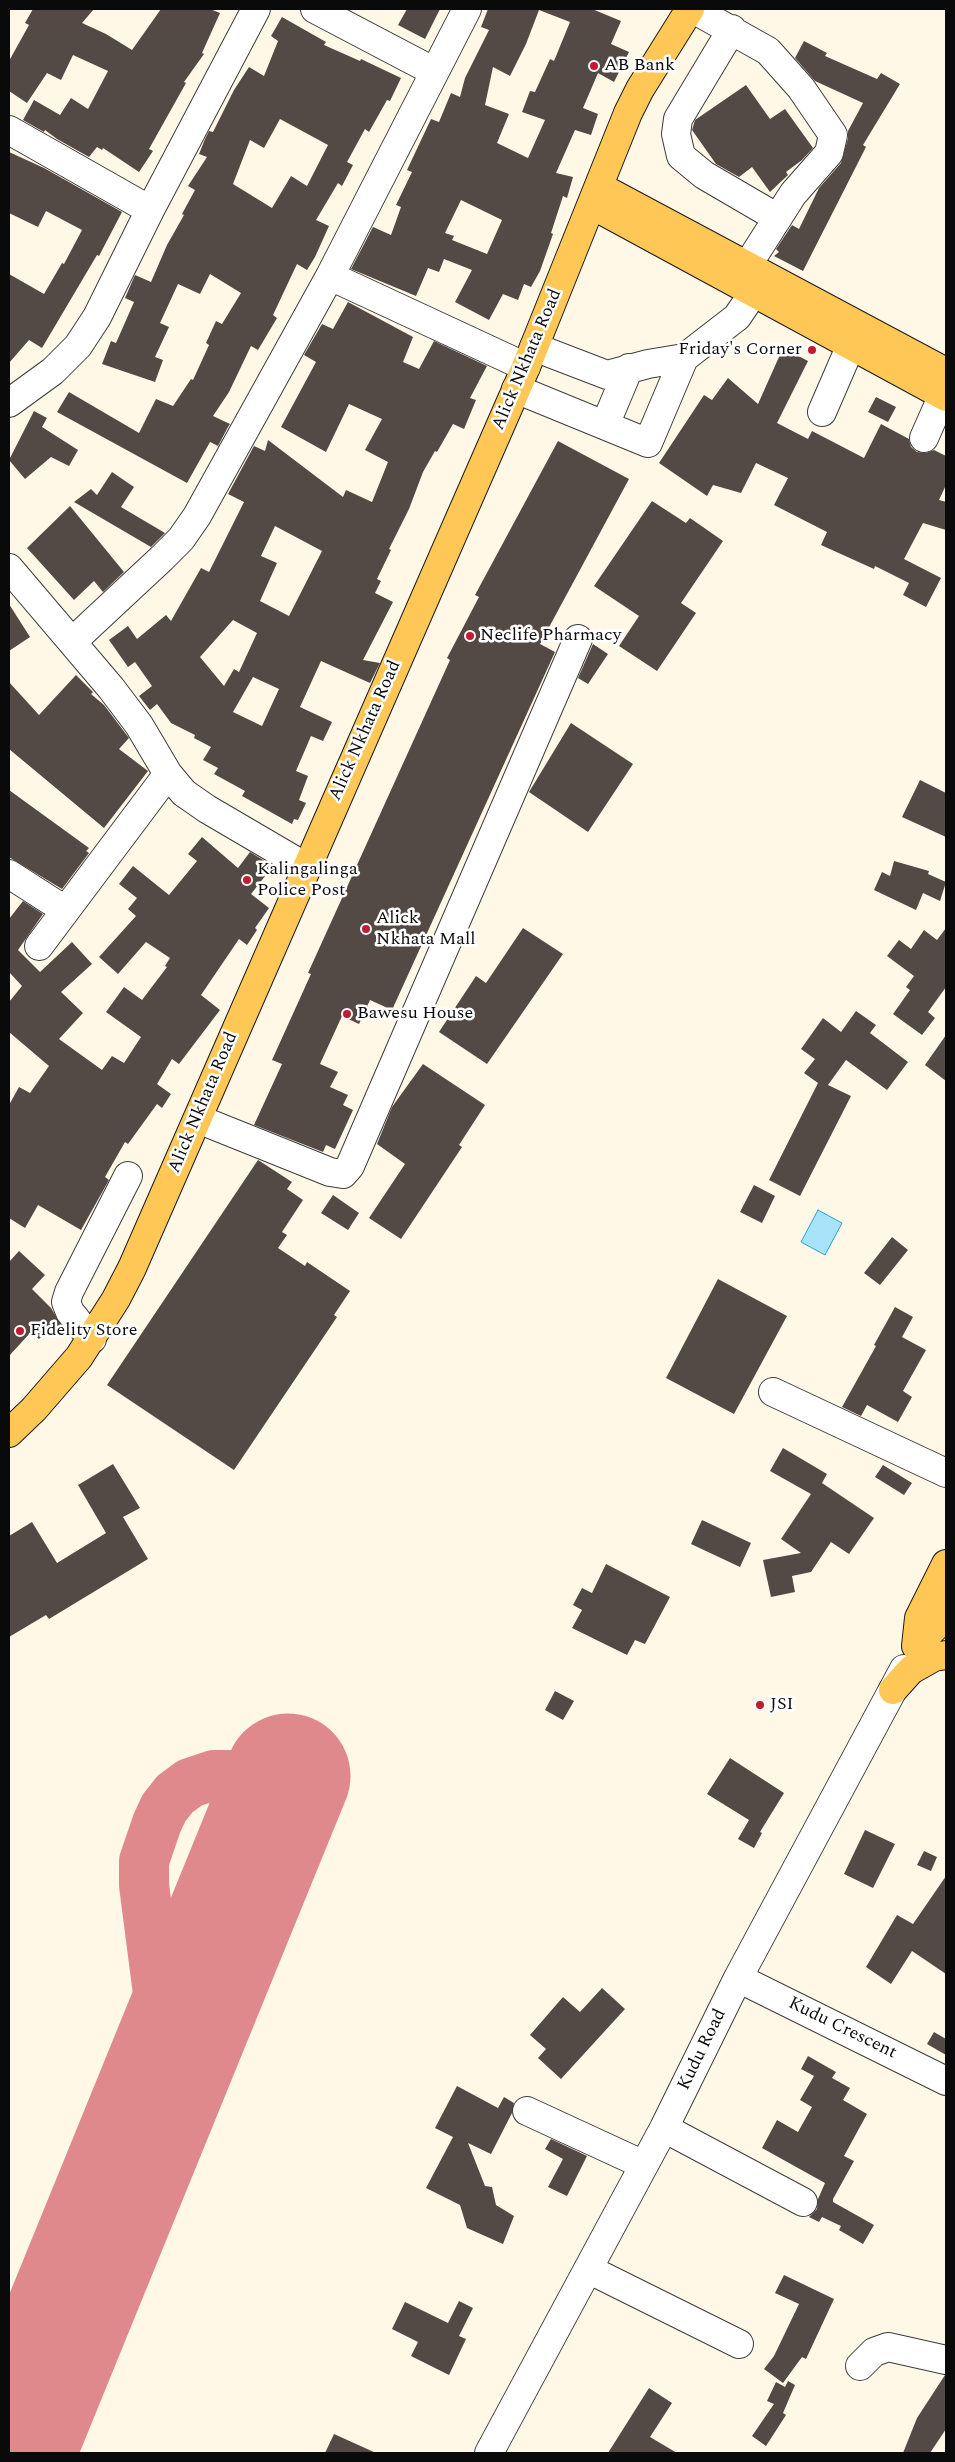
<!DOCTYPE html>
<html>
<head>
<meta charset="utf-8">
<style>
  body { margin:0 }
  #map { position:relative; width:955px; height:2462px; overflow:hidden; background:#fff8e6; font-family:Spectral,serif }
  canvas { display:block }
  .frame { position:absolute; inset:0; border:10px solid #0a0a0a; pointer-events:none }
</style>
</head>
<body>
<div id="map">
<canvas width="955" height="2462"></canvas>
<div class="frame"></div>
</div>
<script>
const ctx = document.querySelector('canvas').getContext('2d');
ctx.lineJoin = 'round';
function fillPath(path, color) {
  ctx.fillStyle = color;
  ctx.fill(path, 'evenodd');
}
function poly(rows) {
  const path = new Path2D();
  for (const r of rows) {
    path.moveTo(r[0], r[1]);
    for (let i = 2; i < r.length; i += 2) path.lineTo(r[i], r[i + 1]);
  }
  return path;
}
function strokePath(path, color, width, dash) {
  ctx.strokeStyle = color;
  ctx.lineWidth = width;
  ctx.lineCap = dash ? 'butt' : 'round';
  ctx.setLineDash(dash || []);
  ctx.stroke(path);
}
function drawText(font, color, halo, rows, align = 'center') {
  ctx.font = font + ' Spectral,serif';
  ctx.lineWidth = 5;
  ctx.setLineDash([]);
  ctx.textBaseline = 'middle';
  ctx.strokeStyle = halo;
  ctx.fillStyle = color;
  for (const [text, x, y, turn = 0] of rows) {
    ctx.save();
    ctx.translate(x, y);
    ctx.rotate((+turn || 0) * Math.PI / 180);
    ctx.textAlign = isNaN(turn) ? turn : align;
    if (halo) ctx.strokeText(text, 0, 0);
    ctx.fillText(text, 0, 0);
    ctx.restore();
  }
}
const water = poly([
  [818,1210,842,1223,825,1255,801,1242,818,1210]
]);
fillPath(water, '#a7e3fa');
strokePath(water, '#2aa1d6', 1);
strokePath(poly([
  [171,2064,159,2001,144,1885,144,1861,157,1823,164,1808,175,1794,190,1783,214,1775,232,1775,248,1783,267,1800,273,1811]
]), '#e0898c', 50);
strokePath(poly([
  [12,2453,288,1776]
]), '#e0898c', 125);
fillPath(poly([
  [33,9,94,9,82,23,106,34,132,50,161,9,210,9,220,13,202,53,204,54,184,82,186,83,149,149,153,151,139,172,103,148,102,150,97,147,89,157,57,139,45,130,44,132,23,120,34,100,60,115,71,98,88,109,108,71,73,55,61,80,47,73,27,103,9,91,9,61,29,25,25,23],
  [407,9,440,9,425,39,398,25],
  [488,9,592,9,621,21,611,44,629,52,614,82,598,73,583,108,598,114,591,135,575,130,556,173,573,177,567,198,563,196,551,233,553,234,540,271,531,287,524,284,518,300,503,294,489,320,455,302,472,270,444,259,439,272,428,268,416,296,351,269,373,227,391,235,401,207,396,205,412,172,407,170,431,119,439,122,451,93,460,97,465,78,489,30,481,27],
  [539,10,570,22,554,61,550,59,535,92,530,91,522,112,545,120,528,158,497,143,509,114,485,105,493,67,510,76,526,44],
  [461,200,502,220,487,254,452,240,454,236,445,233],
  [282,17,326,42,324,45,360,61,361,59,401,78,390,101,387,100,369,132,365,129,347,162,353,165,342,186,338,183,316,220,329,226,315,257,307,270,297,264,273,315,277,318,258,350,251,346,229,392,213,416,230,424,228,427,218,446,210,442,187,483,57,412,69,392,139,433,156,399,173,406,191,379,193,380,209,345,206,343,216,321,222,324,241,293,210,274,200,294,178,284,160,323,169,327,155,357,163,360,155,382,102,364,111,341,116,343,134,302,125,298,135,275,151,282,167,245,184,215,182,214,195,190,188,186,207,157,199,154,205,139,209,131,213,132,234,90,249,67,264,76,278,41,271,36],
  [280,119,328,145,307,186,291,176,272,208,233,184,250,140,264,148],
  [804,41,827,53,825,56,877,79,881,73,900,84,863,145,866,147,803,271,774,256,779,252,776,249,792,225,799,229,819,188,841,163,848,138,848,131,863,103,815,81,795,58],
  [746,85,770,119,785,109,813,148,802,160,786,172,788,175,770,192,752,167,739,177,716,164,692,130,695,120],
  [9,152,44,168,122,212,99,256,97,255,42,348,29,340,9,363,9,274,44,294,62,263,64,264,82,230,46,211,38,227,9,213],
  [348,302,413,337,403,362,419,369,434,341,487,366,470,398,476,400,464,429,453,424,437,452,435,451,423,472,409,509,389,549,391,550,377,579,381,581,375,593,393,602,363,660,380,663,370,683,321,661,300,707,332,722,323,741,311,736,296,771,308,776,299,800,306,803,298,820,294,819,292,824,242,796,245,791,214,774,218,768,203,760,211,747,194,738,195,735,171,723,157,704,150,710,139,696,152,686,135,662,128,667,109,640,128,626,137,639,166,615,171,621,201,568,209,572,244,502,228,494,254,446,265,451,268,440,343,497,346,490,372,502,388,462,365,450,382,419,349,404,326,452,281,427,316,362,304,355,322,324,333,329],
  [275,526,322,551,289,616,260,601,277,563,261,556],
  [233,620,257,633,239,672,234,669,224,686,200,657],
  [253,677,279,689,262,726,233,712],
  [783,348,808,361,777,423,808,439,812,431,864,458,881,424,909,439,911,447,917,452,926,453,934,450,946,456,946,485,939,500,946,502,946,530,923,523,904,559,941,578,926,607,903,595,909,583,875,566,874,569,821,545,827,532,774,505,788,478,756,463,741,493,713,485,707,496,659,463,704,395,712,400,728,378,758,404],
  [876,397,896,407,888,422,868,412],
  [34,411,47,418,42,427,78,450,69,466,51,457,25,479,9,460],
  [558,441,629,479,540,644,555,652,392,1010,370,1000,359,1024,342,1016,320,1064,338,1072,330,1087,348,1095,343,1105,353,1110,335,1149,326,1145,323,1152,254,1125,282,1064,272,1060,311,974,308,973,450,660,447,658,479,597,475,595],
  [112,472,134,487,121,507,165,533,151,547,74,502,91,489,97,495],
  [652,501,686,523,690,518,723,541,681,603,696,613,657,671,619,646,639,616,594,586],
  [70,506,124,572,103,592,94,581,74,600,27,548],
  [9,604,30,637,9,651],
  [593,644,608,654,588,684,578,678],
  [76,675,93,692,91,694,104,705,129,738,119,749,148,771,104,828,9,749,9,682,39,715],
  [571,723,633,764,588,832,529,792],
  [920,780,946,793,946,837,902,817],
  [9,790,89,848,86,851,89,853,62,889,9,857],
  [202,837,238,868,250,852,273,866,251,894,269,908,255,928,257,930,247,945,239,939,201,995,220,1010,179,1064,172,1059,157,1084,171,1094,162,1108,157,1104,128,1144,125,1142,105,1177,109,1180,81,1230,38,1205,25,1228,9,1218,9,1105,19,1087,30,1093,49,1066,9,1032,9,1002,22,986,9,972,9,919,23,901,43,914,18,950,40,972,72,942,92,964,61,992,83,1013,59,1039,102,1070,112,1056,124,1063,141,1037,106,1012,124,987,142,1000,167,967,165,966,170,958,146,942,118,974,99,957,136,916,128,909,137,898,119,884,133,866,169,895,197,861,188,854],
  [894,861,929,871,928,874,946,882,940,901,923,893,916,910,874,890,882,872,890,876],
  [523,928,563,954,487,1064,439,1032,476,976,486,983],
  [946,928,946,987,928,1012,935,1018,922,1035,893,1014,910,990,906,987,914,976,887,956,899,940,911,949,924,930,937,940],
  [856,1011,876,1025,870,1033,908,1062,887,1090,846,1060,828,1085,851,1096,800,1196,769,1180,818,1083,804,1073,815,1059,801,1049,823,1018,841,1032],
  [946,1035,946,1081,925,1065],
  [423,1064,485,1105,459,1145,462,1147,401,1239,369,1218,405,1164,377,1144,392,1107],
  [258,1160,292,1182,287,1189,303,1200,282,1232,287,1235,278,1248,305,1266,307,1262,350,1291,334,1315,337,1317,234,1470,107,1385],
  [754,1185,775,1196,762,1223,740,1212],
  [333,1195,359,1213,348,1230,321,1213],
  [892,1237,908,1250,880,1285,864,1273],
  [19,1251,45,1275,32,1289,51,1308,63,1328,55,1337,48,1330,39,1339,31,1332,9,1356,9,1262],
  [718,1279,787,1316,734,1414,666,1378],
  [895,1307,913,1317,902,1337,926,1350,903,1391,912,1397,898,1422,867,1405,861,1416,842,1407,876,1346,874,1345],
  [783,1448,827,1474,822,1483,874,1518,849,1554,831,1542,811,1572,792,1576,795,1592,771,1597,763,1560,801,1553,781,1539,811,1494,770,1471],
  [113,1464,140,1508,123,1517,148,1559,49,1619,46,1615,9,1637,9,1536,32,1522,57,1563,106,1533,78,1485],
  [883,1465,912,1483,904,1495,875,1477],
  [702,1520,751,1543,740,1567,691,1544],
  [606,1564,670,1597,645,1644,635,1640,627,1655,572,1628,582,1610,573,1605,582,1588,592,1593],
  [555,1691,574,1701,563,1720,545,1710],
  [730,1758,784,1793,760,1832,762,1833,754,1848,738,1839,749,1820,707,1794],
  [865,1830,895,1844,873,1888,844,1874],
  [924,1851,937,1857,931,1871,917,1865],
  [946,1876,946,1974,912,1951,891,1984,866,1967,897,1915,913,1924],
  [602,1988,625,2009,561,2079,538,2058,546,2049,530,2035,563,1997,580,2012],
  [934,2032,946,2039,946,2055,927,2044],
  [808,2056,836,2072,832,2078,850,2088,843,2100,867,2114,844,2156,854,2161,833,2199,833,2202,874,2225,863,2244,839,2230,841,2226,822,2217,819,2222,809,2217,817,2209,818,2199,825,2183,762,2148,777,2120,798,2132,812,2107,800,2100,814,2076,801,2069],
  [457,2086,498,2108,504,2097,514,2103,512,2113,491,2154,468,2143,485,2186,492,2187,496,2205,514,2216,503,2244,467,2228,460,2205,426,2188,453,2137,435,2128],
  [551,2139,587,2156,567,2196,548,2187,563,2159,545,2149],
  [784,2275,834,2299,806,2359,802,2357,783,2383,764,2369,774,2356,799,2304,775,2293],
  [459,2301,473,2308,459,2336,466,2339,449,2375,411,2356,418,2342,392,2329,405,2302,448,2323],
  [945,2375,946,2429,930,2453,903,2453,917,2418],
  [788,2381,795,2385,783,2413,786,2415,766,2446,752,2436,774,2404,767,2401,776,2382,785,2387],
  [649,2388,672,2403,650,2437,677,2453,608,2453],
  [334,2434,376,2453,325,2453]
]), '#534945');
const minor = poly([
  [315,9,433,71],
  [693,9,768,51,801,88,833,135,829,153,793,194,747,266],
  [732,29,678,119,676,134,681,156,704,175,776,217],
  [9,130,150,210],
  [330,276,526,367],
  [534,347,607,375,648,364,684,358,737,317,754,292,762,274],
  [516,389,648,443,684,358],
  [9,403,53,371,78,346,97,317,150,210,256,9],
  [822,412,851,345],
  [605,425,629,368],
  [924,438,943,395],
  [9,568,111,688,139,725,168,774,184,793,207,809,306,867],
  [73,641,162,558,181,539,197,516,330,276,467,9],
  [9,874,65,910],
  [39,946,168,774],
  [198,1119,330,1172,343,1174,350,1166,578,639],
  [92,1339,70,1312,66,1302,69,1292,128,1176],
  [773,1392,946,1473],
  [738,1978,946,2081],
  [527,2111,644,2165],
  [664,2128,803,2202],
  [588,2269,739,2344],
  [860,2366,874,2352,888,2347,946,2360],
  [489,2453,664,2128,738,1978,904,1669]
]);
const major = poly([
  [600,187,946,372],
  [592,205,946,397],
  [9,1433,34,1409,79,1357,116,1299,132,1268,526,367,628,113,640,89,690,9],
  [916,1646,919,1618,946,1564],
  [916,1646,936,1626,946,1607],
  [893,1690,911,1670,934,1657,946,1655]
]);
strokePath(minor, '#3d3d3d', 30);
strokePath(major, '#1b1b1b', 30);
strokePath(minor, '#fff', 28);
strokePath(major, '#ffc756', 28);
for (const [x, y, r, color] of [
  [594,66,5,"#c11a31"],
  [812,350,5,"#c11a31"],
  [470,636,5,"#c11a31"],
  [247,880,5,"#c11a31"],
  [366,929,5,"#c11a31"],
  [347,1014,5,"#c11a31"],
  [20,1331,5,"#c11a31"],
  [760,1705,5,"#c11a31"]
]) {
  const dot = new Path2D();
  dot.arc(x, y, r, 0, 2 * Math.PI);
  ctx.fillStyle = color;
  ctx.fill(dot);
  strokePath(dot, '#fff', 2);
}
drawText('18px', '#0a0a0a', '#fff', [
  ["AB Bank",604,66],
  ["Friday's Corner",802,350,"right"],
  ["Neclife Pharmacy",480,636],
  ["Kalingalinga",257,870],
  ["Police Post",257,891],
  ["Alick",376,919],
  ["Nkhata Mall",376,940],
  ["Bawesu House",357,1014],
  ["Fidelity Store",30,1331],
  ["JSI",770,1705]
], 'left');
drawText('18px', '#0a0a0a', '#fff', [
  ["Alick Nkhata Road",528,360,-67],
  ["Alick Nkhata Road",366,731,-66],
  ["Alick Nkhata Road",204,1103,-67],
  ["Kudu Crescent",842,2029,26],
  ["Kudu Road",703,2050,-64]
]);
</script>
</body>
</html>
